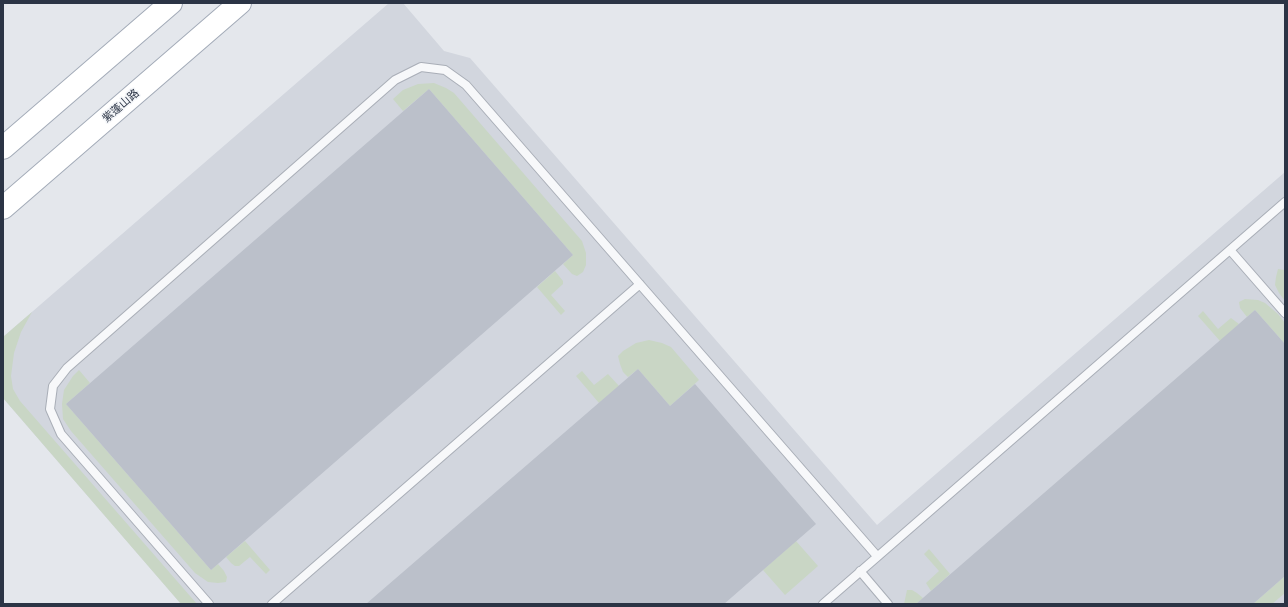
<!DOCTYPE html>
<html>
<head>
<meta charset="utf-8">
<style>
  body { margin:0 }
  #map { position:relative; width:1288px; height:607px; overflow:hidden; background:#e4e7ec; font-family:Montserrat,sans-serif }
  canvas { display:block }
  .frame { position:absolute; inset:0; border:4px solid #2b3445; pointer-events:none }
</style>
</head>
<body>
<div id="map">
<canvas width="1288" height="607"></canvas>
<div class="frame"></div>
</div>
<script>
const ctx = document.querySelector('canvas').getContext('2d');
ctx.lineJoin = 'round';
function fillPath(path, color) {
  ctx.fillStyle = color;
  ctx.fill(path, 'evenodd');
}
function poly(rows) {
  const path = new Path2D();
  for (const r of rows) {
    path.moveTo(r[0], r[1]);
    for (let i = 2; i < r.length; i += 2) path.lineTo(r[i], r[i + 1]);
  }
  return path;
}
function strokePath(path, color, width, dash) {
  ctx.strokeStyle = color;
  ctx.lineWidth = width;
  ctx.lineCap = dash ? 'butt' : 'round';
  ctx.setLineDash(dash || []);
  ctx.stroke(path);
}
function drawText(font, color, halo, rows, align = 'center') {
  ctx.font = font + ' Montserrat,"Noto Sans SC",sans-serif';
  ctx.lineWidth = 3;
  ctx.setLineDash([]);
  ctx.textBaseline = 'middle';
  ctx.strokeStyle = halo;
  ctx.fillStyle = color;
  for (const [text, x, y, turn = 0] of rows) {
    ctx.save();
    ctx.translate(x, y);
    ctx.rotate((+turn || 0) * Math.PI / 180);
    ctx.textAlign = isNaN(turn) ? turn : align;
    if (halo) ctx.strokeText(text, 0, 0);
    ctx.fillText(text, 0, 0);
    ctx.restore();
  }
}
fillPath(poly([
  [389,3,403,3,444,51,470,58,877,525,1285,172,1285,604,181,604,3,398,3,337]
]), '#d2d6de');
fillPath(poly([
  [434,83,446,88,454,93,582,241,586,253,586,265,583,272,577,276,572,274,563,264,573,255,429,89,403,111,393,99,403,90,418,84],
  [1278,269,1285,270,1285,301,1279,293,1275,285,1276,277],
  [555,271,563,281,563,284,551,295,565,311,561,315,537,287],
  [1245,299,1258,300,1265,303,1278,314,1285,323,1285,344,1255,310,1247,317,1240,308,1239,302],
  [1203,311,1218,329,1231,318,1239,324,1220,341,1198,316],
  [32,312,21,332,14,353,11,376,13,389,20,401,197,604,181,604,3,398,3,337],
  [649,340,662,343,671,347,699,380,670,406,638,369,628,377,623,372,620,364,618,356,623,351,636,343],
  [79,370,90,383,66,404,211,570,218,564,224,571,227,577,226,582,218,583,208,582,195,573,71,431,63,419,62,404,64,390,73,376],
  [582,371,594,385,608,374,619,386,599,403,576,376],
  [245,541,270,570,266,574,250,557,239,566,235,566,231,563,226,557],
  [796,541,818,566,785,595,763,570],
  [929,549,950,574,931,591,926,583,939,571,924,554],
  [1285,576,1285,593,1272,604,1253,604],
  [907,590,912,590,917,593,923,598,916,604,904,604]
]), '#c9d6c5');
fillPath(poly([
  [429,89,573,255,211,570,66,404],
  [1255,310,1285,344,1285,576,1253,604,916,604],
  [638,369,670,406,695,384,816,524,724,604,366,604]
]), '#bbc0ca');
const service = poly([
  [1230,250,1285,313],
  [860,571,888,604],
  [209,604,61,434,50,409,53,386,67,368,395,80,421,67,445,70,466,85,877,556],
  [272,604,640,284],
  [823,604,1285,202]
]);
const primary = poly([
  [3,148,171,3],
  [3,208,240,3]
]);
strokePath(service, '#a9aeb7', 10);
strokePath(primary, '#a3abb8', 24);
strokePath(service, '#f7f8fa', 8);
strokePath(primary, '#fff', 22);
drawText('11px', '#2b3445', '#f4f6f9', [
  ["紫蓬山路",121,106,-41]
]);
</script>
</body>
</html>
